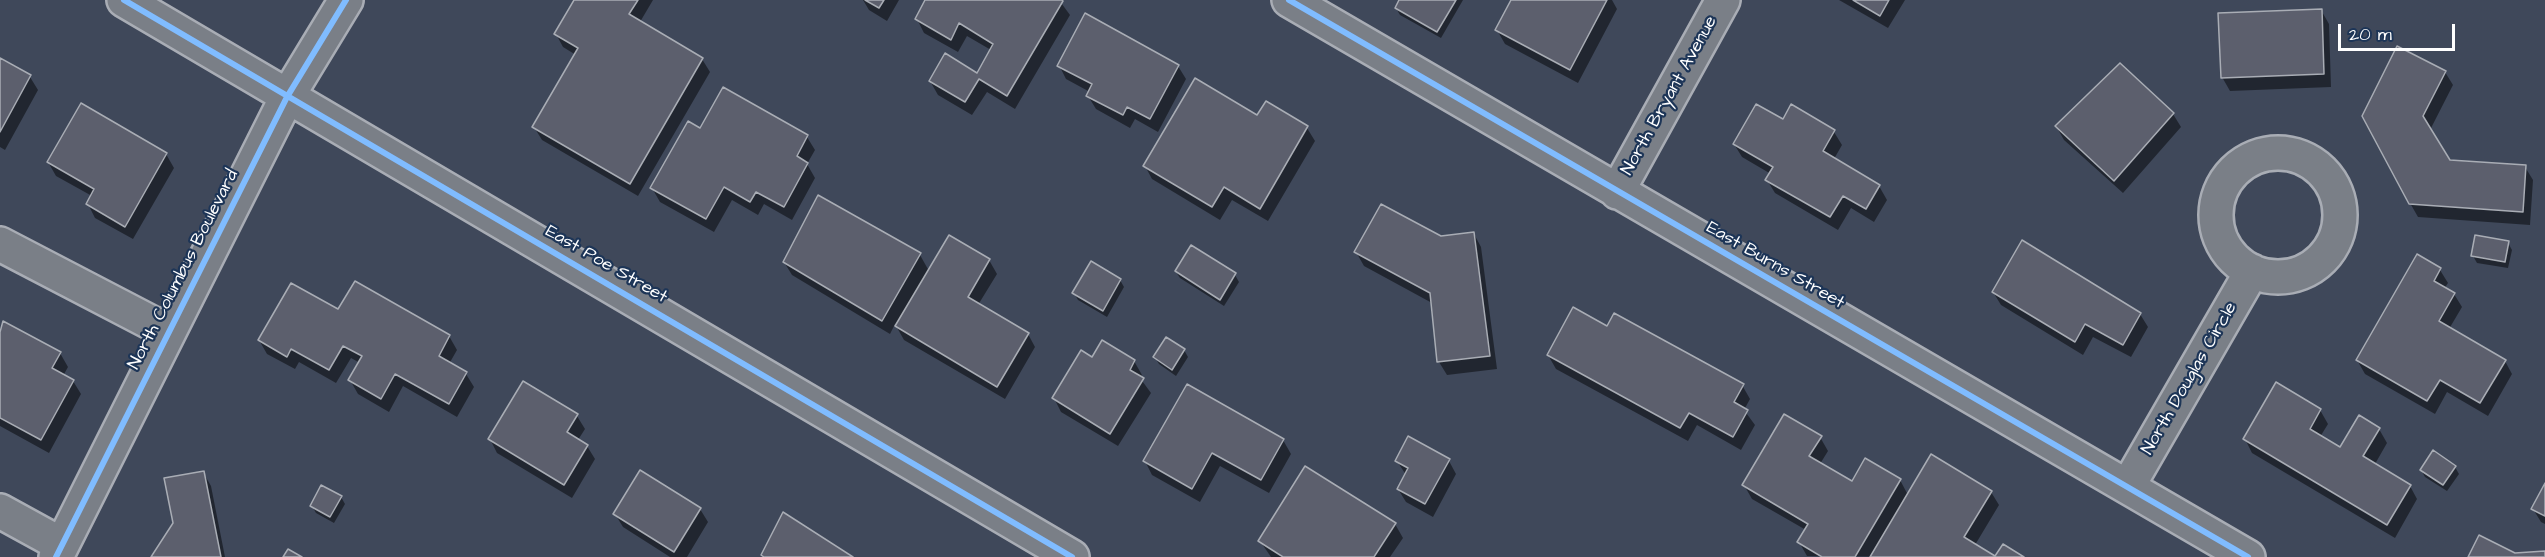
<!DOCTYPE html>
<html>
<head>
<meta charset="utf-8">
<style>
  body { margin:0 }
  #map { position:relative; width:2545px; height:557px; overflow:hidden; background:#3f485a; font-family:"Architects Daughter",sans-serif }
  canvas { display:block }
  .scale { position:absolute; left:2338px; top:24px; width:117px; height:27px; box-sizing:border-box; border:3px solid #fff; border-top:0; padding-left:8px; font-size:18px; line-height:21px; white-space:nowrap; color:#fff; -webkit-text-stroke:4px #1d3557; paint-order:stroke }
</style>
</head>
<body>
<div id="map">
<canvas width="2545" height="557"></canvas>
<div class="scale">20 m</div>
</div>
<script>
const ctx = document.querySelector('canvas').getContext('2d');
ctx.lineJoin = 'round';
function fillPath(path, color) {
  ctx.fillStyle = color;
  ctx.fill(path, 'evenodd');
}
function poly(rows) {
  const path = new Path2D();
  for (const r of rows) {
    if (r.length === 3) {
      path.moveTo(r[0] + r[2], r[1]);
      path.arc(r[0], r[1], r[2], 0, 2 * Math.PI);
      continue;
    }
    path.moveTo(r[0], r[1]);
    for (let i = 2; i < r.length; i += 2) path.lineTo(r[i], r[i + 1]);
  }
  return path;
}
function strokePath(path, color, width, dash) {
  ctx.strokeStyle = color;
  ctx.lineWidth = width;
  ctx.lineCap = dash ? 'butt' : 'round';
  ctx.setLineDash(dash || []);
  ctx.stroke(path);
}
function drawText(font, color, halo, rows, align = 'center') {
  ctx.font = font + ' "Architects Daughter",sans-serif';
  ctx.lineWidth = 4.5;
  ctx.setLineDash([]);
  ctx.textBaseline = 'middle';
  ctx.strokeStyle = halo;
  ctx.fillStyle = color;
  for (const [text, x, y, turn = 0] of rows) {
    ctx.save();
    ctx.translate(x, y);
    ctx.rotate((+turn || 0) * Math.PI / 180);
    ctx.textAlign = isNaN(turn) ? turn : align;
    if (halo) ctx.strokeText(text, 0, 0);
    ctx.fillText(text, 0, 0);
    ctx.restore();
  }
}
fillPath(poly([
  [575,0,653,0,640,22,702,59,710,72,638,196,542,140,534,127,576,55,563,47,556,34],
  [863,0,899,0,887,21,869,10],
  [927,0,1059,0,1070,15,1015,109,987,92,972,115,938,95,930,81,977,75,991,50,967,36,958,52,924,33,917,19],
  [1401,0,1463,0,1441,38,1400,15,1396,8],
  [1513,0,1612,0,1617,9,1578,83,1505,44,1497,30],
  [1839,0,1905,0,1888,28],
  [2321,10,2329,24,2331,87,2230,91,2222,77],
  [0,60,30,77,38,90,5,150,0,147],
  [1059,65,1178,66,1186,79,1158,132,1135,119,1130,128,1096,109,1088,96,1090,92,1066,79],
  [2445,72,2453,85,2430,130,2450,161,2525,167,2533,180,2530,225,2418,217,2410,203,2364,116],
  [723,89,807,137,815,150,807,164,815,178,792,220,764,204,758,215,732,200,714,232,660,202,652,188,701,130],
  [1266,103,1307,128,1315,141,1268,221,1232,200,1220,220,1152,179,1145,166,1258,117],
  [2173,114,2181,127,2123,193,2064,140,2056,126],
  [1783,121,1834,132,1842,145,1834,159,1879,186,1887,200,1874,222,1851,208,1838,230,1775,193,1767,180,1771,174,1742,157,1734,144],
  [166,154,174,168,133,239,95,218,88,204,92,196,56,176,48,162],
  [1474,234,1481,247,1497,369,1447,375,1439,362,1432,303,1364,266,1356,252],
  [2508,243,2512,250,2508,268,2477,263,2473,256],
  [920,255,929,271,989,260,997,274,978,305,1028,334,1035,347,1005,399,904,340,895,324,890,334,792,275,784,262],
  [2440,270,2448,283,2444,289,2454,294,2462,307,2449,329,2505,361,2512,374,2488,416,2447,392,2435,414,2365,374,2357,360],
  [1176,272,1235,275,1239,282,1224,306,1180,278],
  [1120,280,1124,287,1107,317,1078,300,1074,293],
  [1993,292,2140,314,2148,327,2131,357,2093,337,2083,355,2001,305],
  [339,311,449,336,457,350,449,364,466,374,474,387,457,417,403,386,389,412,358,394,350,380,360,363,351,358,336,383,299,362,295,369,267,354,259,340],
  [1608,328,1742,385,1750,399,1744,410,1755,425,1741,450,1697,425,1688,441,1556,369,1548,355],
  [0,335,60,353,68,367,63,376,73,381,81,394,49,453,0,426],
  [1167,339,1184,350,1188,357,1176,376,1159,364,1155,357],
  [1092,359,1134,361,1142,375,1140,378,1151,393,1118,446,1061,412,1054,398],
  [523,383,577,416,585,429,578,440,587,446,595,459,572,498,497,453,490,439],
  [2320,410,2328,424,2320,437,2341,450,2360,417,2379,429,2387,443,2375,464,2410,486,2417,499,2395,538,2252,453,2245,439],
  [1820,437,1828,451,1820,464,1853,483,1900,480,1908,495,1991,492,1999,505,1975,545,1994,557,1807,556,1799,542,1806,530,1752,499,1744,485],
  [1283,440,1291,454,1269,493,1220,466,1200,502,1152,475,1145,461],
  [1397,461,1449,461,1456,474,1433,517,1406,502,1398,489,1406,475],
  [2455,467,2459,474,2447,491,2425,477,2421,470],
  [203,472,211,486,225,557,152,557],
  [2545,487,2545,524,2541,522,2533,509],
  [341,497,345,504,334,523,316,513,312,506],
  [700,509,708,522,687,557,670,557,623,527,615,514],
  [1395,524,1403,538,1390,557,1271,557,1260,541]
]), '#0007');
const building = poly([
  [574,0,638,0,629,14,703,58,630,184,532,127,578,48,554,34,574,0],
  [865,0,884,0,879,8,865,0],
  [925,0,1062,0,1063,1,1007,96,979,79,965,102,929,81,945,53,977,73,993,44,959,23,951,40,915,19,925,0],
  [1399,0,1456,0,1437,32,1395,8,1399,0],
  [1511,0,1607,0,1570,70,1495,30,1511,0],
  [1853,0,1889,0,1880,16,1853,0],
  [2322,9,2324,74,2221,78,2218,13,2322,9],
  [1085,13,1179,65,1150,119,1127,107,1123,115,1086,96,1092,84,1057,66,1085,13],
  [2397,46,2446,71,2423,116,2450,160,2526,165,2523,212,2409,204,2362,116,2397,46],
  [0,58,31,75,0,132,0,58],
  [2120,63,2174,113,2114,181,2055,126,2120,63],
  [1195,78,1257,115,1266,101,1308,126,1260,209,1224,187,1212,207,1143,166,1195,78],
  [723,87,808,135,797,156,808,163,784,207,756,192,750,202,724,187,706,219,650,188,688,121,700,128,723,87],
  [81,103,167,153,125,227,86,204,94,189,47,162,81,103],
  [1756,104,1783,119,1791,104,1835,130,1823,151,1880,185,1866,209,1843,196,1830,217,1765,180,1773,167,1733,144,1756,104],
  [818,195,921,253,882,321,783,262,818,195],
  [1381,204,1441,236,1474,232,1490,356,1437,362,1430,293,1354,252,1381,204],
  [949,235,990,259,968,297,1029,333,997,387,895,326,949,235],
  [2475,235,2509,241,2505,262,2471,256,2475,235],
  [2022,240,2141,313,2123,345,2085,324,2075,342,1992,292,2022,240],
  [1191,245,1236,273,1220,300,1175,271,1191,245],
  [2417,254,2441,268,2434,281,2455,293,2439,321,2506,360,2480,403,2440,380,2427,401,2356,360,2417,254],
  [1091,261,1121,279,1103,311,1072,293,1091,261],
  [355,281,450,335,439,356,467,372,449,404,395,374,381,399,348,380,362,356,343,346,329,370,291,349,287,357,258,340,291,283,338,309,355,281],
  [1573,307,1607,326,1614,313,1744,384,1734,402,1748,410,1733,437,1689,413,1680,428,1547,355,1573,307],
  [3,321,61,352,52,368,74,380,41,440,0,418,0,332,3,321],
  [1166,337,1185,349,1172,370,1153,357,1166,337],
  [1102,340,1135,360,1130,370,1144,378,1110,434,1052,398,1081,350,1092,357,1102,340],
  [523,381,578,414,567,432,588,445,564,485,488,439,523,381],
  [2276,382,2321,409,2310,429,2340,447,2359,415,2380,428,2363,456,2411,485,2387,525,2243,439,2276,382],
  [1187,384,1284,439,1261,480,1212,453,1192,489,1143,461,1187,384],
  [1784,414,1822,436,1809,456,1852,481,1865,458,1901,479,1855,557,1822,557,1797,542,1808,524,1742,485,1784,414],
  [1408,436,1450,459,1425,504,1397,489,1408,468,1395,461,1408,436],
  [2433,450,2456,466,2443,485,2420,470,2433,450],
  [1931,454,1992,491,1964,537,1995,556,2003,544,2024,557,1870,557,1931,454],
  [1305,466,1396,523,1374,557,1283,557,1258,541,1305,466],
  [640,470,701,508,674,552,613,514,640,470],
  [204,471,221,557,151,557,173,523,164,478,204,471],
  [2545,483,2545,516,2531,509,2545,483],
  [321,485,342,496,330,517,310,506,321,485],
  [783,512,853,557,764,557,761,555,783,512],
  [2479,535,2515,553,2545,551,2545,557,2468,557,2479,535],
  [288,549,302,557,283,557,288,549]
]);
fillPath(building, '#5c5f6d');
strokePath(building, '#a9adb5', 1.5);
const minor = poly([
  [124,0,1072,557],
  [1289,0,2248,557],
  [2278,215,62],
  [1617,192,1723,0],
  [0,244,169,332],
  [2128,486,2252,271],
  [0,511,62,545],
  [56,557,287,97,346,0]
]);
strokePath(minor, '#a9adb5', 38);
strokePath(minor, '#7a7f87', 33);
strokePath(poly([
  [124,0,1072,557],
  [1289,0,2248,557],
  [56,557,287,97,346,0]
]), '#80bcff', 6);
drawText('18px', '#fff', '#1d3557', [
  ["North Bryant Avenue",1670,96,-61],
  ["East Poe Street",606,265,30],
  ["East Burns Street",1775,266,30],
  ["North Columbus Boulevard",184,270,-63],
  ["North Douglas Circle",2190,379,-60]
]);
</script>
</body>
</html>
